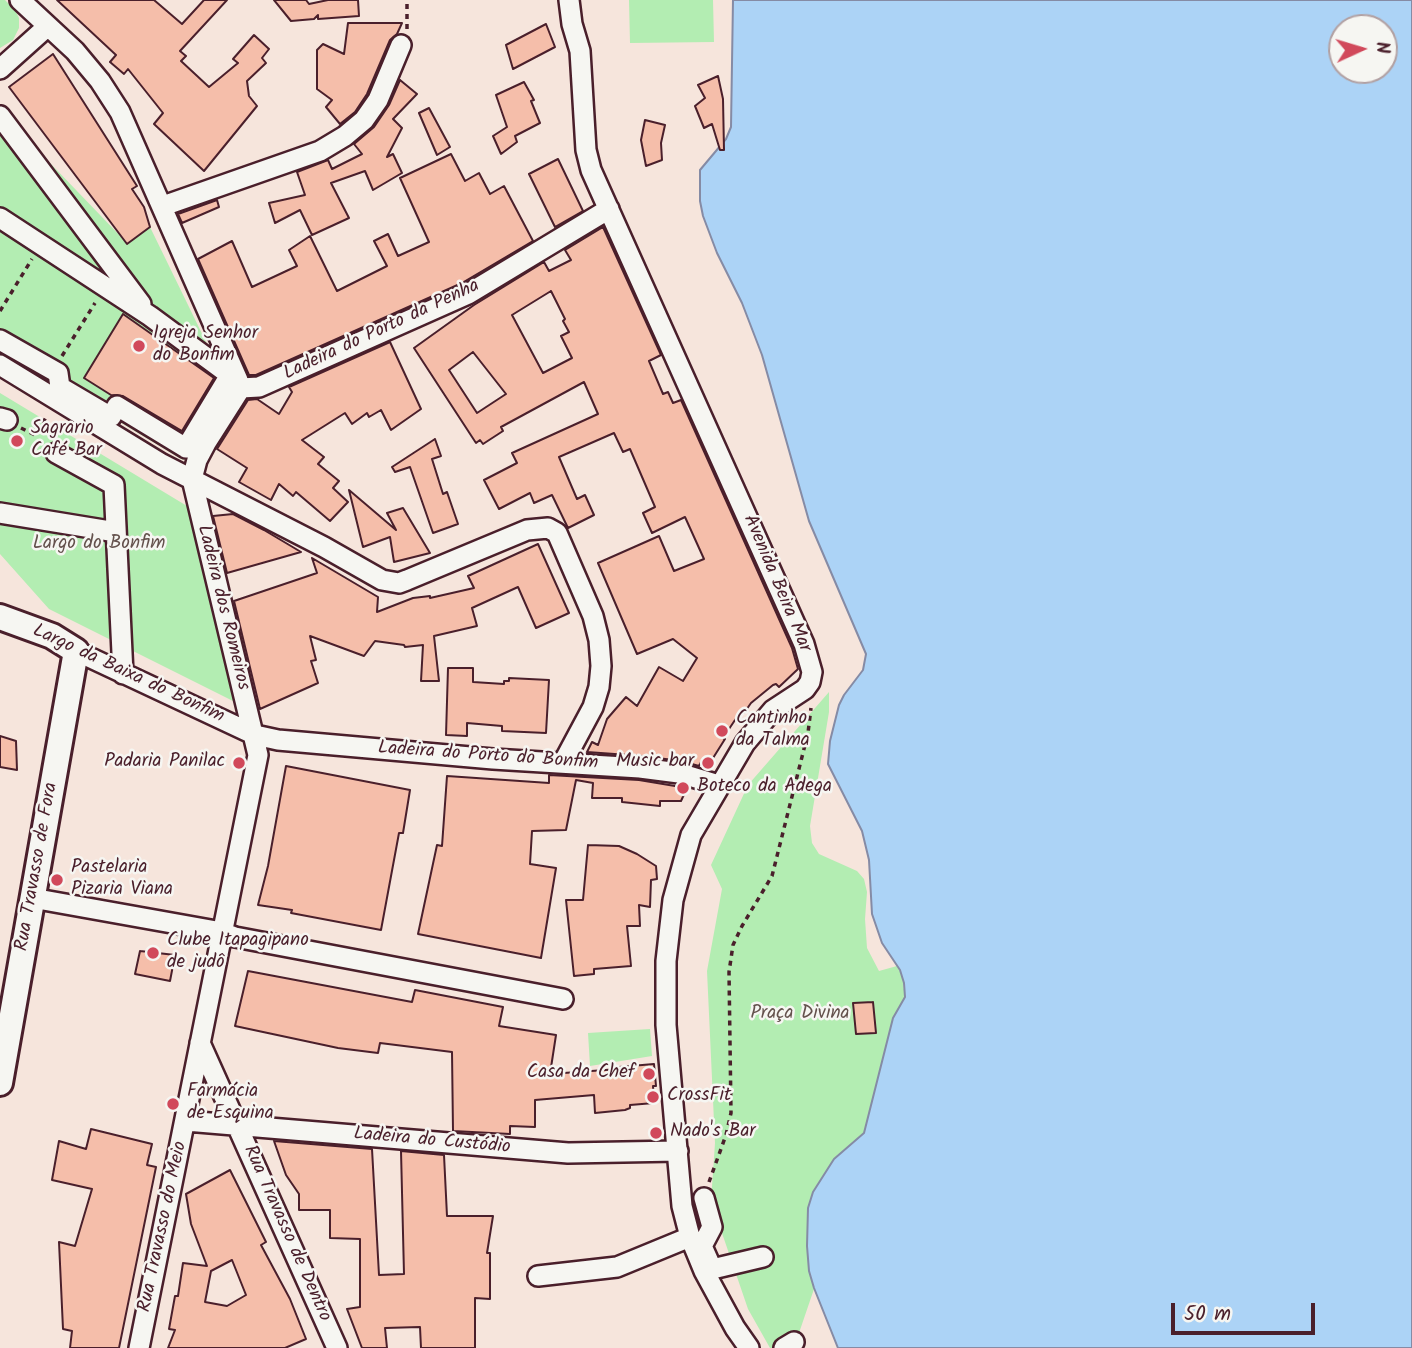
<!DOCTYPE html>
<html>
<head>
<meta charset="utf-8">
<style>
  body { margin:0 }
  #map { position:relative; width:1412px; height:1348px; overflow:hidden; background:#f6e5dc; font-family:Kalam,sans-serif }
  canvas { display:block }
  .north { position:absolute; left:1328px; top:14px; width:70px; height:70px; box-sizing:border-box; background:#f6f6f2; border:2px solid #b1a0a2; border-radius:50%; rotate:86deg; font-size:19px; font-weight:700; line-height:28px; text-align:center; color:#4a1f2b }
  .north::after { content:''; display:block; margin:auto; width:24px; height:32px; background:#d1495b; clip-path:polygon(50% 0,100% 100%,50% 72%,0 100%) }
  .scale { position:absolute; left:1171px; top:1303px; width:144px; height:32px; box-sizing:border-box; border:4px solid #4a1f2b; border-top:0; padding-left:9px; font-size:21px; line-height:24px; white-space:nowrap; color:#4a1f2b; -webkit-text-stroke:5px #f6f6f2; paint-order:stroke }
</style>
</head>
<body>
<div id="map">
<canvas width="1412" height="1348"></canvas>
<div class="north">N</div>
<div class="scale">50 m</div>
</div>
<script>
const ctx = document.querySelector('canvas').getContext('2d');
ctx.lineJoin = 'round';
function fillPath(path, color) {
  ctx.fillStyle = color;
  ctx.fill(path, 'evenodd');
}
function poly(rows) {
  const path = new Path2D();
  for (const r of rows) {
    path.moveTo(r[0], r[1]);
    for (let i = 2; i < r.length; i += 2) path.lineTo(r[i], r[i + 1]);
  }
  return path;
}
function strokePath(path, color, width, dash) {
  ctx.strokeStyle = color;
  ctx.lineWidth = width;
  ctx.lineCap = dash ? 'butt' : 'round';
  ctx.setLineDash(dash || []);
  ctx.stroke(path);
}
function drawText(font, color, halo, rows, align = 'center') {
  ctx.font = font + ' Kalam,sans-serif';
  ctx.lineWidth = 5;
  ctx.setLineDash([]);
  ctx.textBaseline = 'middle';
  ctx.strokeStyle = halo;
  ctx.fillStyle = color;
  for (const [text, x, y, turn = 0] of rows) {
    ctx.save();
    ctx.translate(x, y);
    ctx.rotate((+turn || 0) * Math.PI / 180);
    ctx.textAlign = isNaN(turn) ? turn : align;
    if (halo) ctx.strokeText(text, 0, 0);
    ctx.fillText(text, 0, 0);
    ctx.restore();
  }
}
fillPath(poly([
  [0,0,5,0,15,10,19,18,19,28,13,40,0,48],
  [629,0,713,0,714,42,630,43],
  [0,111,127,243,150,227,227,385,183,460,0,350],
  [0,393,187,506,239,704,49,609,0,554],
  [829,692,829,712,810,826,812,843,819,854,857,871,864,879,867,892,865,919,867,948,879,971,897,966,902,975,905,997,893,1018,838,1348,814,1289,800,1330,798,1348,770,1348,748,1309,711,1201,715,1143,707,971,722,889,711,865,748,785],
  [650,1029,652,1056,590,1066,588,1033]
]), '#b3edb2');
const water = poly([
  [733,0,1412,0,1412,1348,838,1348,814,1288,809,1271,807,1246,808,1208,813,1192,834,1159,864,1133,893,1018,905,997,904,983,900,970,882,943,872,914,869,860,862,831,828,764,830,741,839,705,844,695,863,670,866,654,809,521,762,355,742,303,717,253,703,216,700,201,700,170,726,139,731,127,733,0],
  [1342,28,1384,28,1384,70,1342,70,1342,28]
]);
fillPath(water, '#acd3f6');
strokePath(water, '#858ba5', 2);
const building = poly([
  [57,0,154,0,182,24,204,0,227,0,180,51,186,56,181,61,209,87,238,63,233,59,254,35,269,49,262,58,266,63,247,81,249,96,257,106,204,171,154,124,163,113,128,69,124,74,110,62,116,55,57,0],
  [274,0,306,0,309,4,328,0,358,0,359,16,318,19,318,15,314,19,291,21,274,0],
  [348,23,402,23,397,34,390,40,367,94,355,112,340,124,326,107,332,100,317,89,317,50,323,44,344,54,348,23],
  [546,24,555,47,513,69,506,45,546,24],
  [53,54,137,186,132,189,144,207,150,227,127,244,9,87,53,54],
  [718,76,723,99,724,150,720,150,712,124,704,128,695,106,705,98,698,85,718,76],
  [400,80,417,94,393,119,402,128,387,157,393,154,402,173,373,190,365,171,331,183,349,218,312,235,300,210,275,223,269,203,305,195,297,172,328,160,332,169,362,154,354,144,374,127,389,105,400,80],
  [524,82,534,100,531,101,540,123,515,136,517,142,501,154,493,136,507,127,496,95,524,82],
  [429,108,450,147,437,155,419,113,429,108],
  [645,120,665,125,661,143,662,160,646,166,641,140,645,120],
  [451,154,465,181,479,173,490,194,504,186,533,241,462,283,256,375,249,375,198,259,232,241,252,287,297,266,289,250,310,236,337,291,387,266,374,241,388,234,398,256,429,242,400,178,451,154],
  [558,159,583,211,555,227,529,174,558,159],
  [217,200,219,207,182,223,178,214,217,200],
  [603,227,661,355,649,361,663,394,668,392,673,403,681,400,792,648,798,669,779,687,776,684,773,685,751,703,744,713,741,711,723,738,725,739,708,766,701,762,699,766,681,761,642,756,587,752,592,742,598,745,607,719,626,697,637,706,659,667,683,681,697,658,673,639,637,654,598,563,659,536,674,571,704,559,685,517,652,533,643,513,655,507,630,449,623,452,614,433,559,457,577,499,585,495,594,515,568,528,552,495,534,503,530,493,499,509,484,480,517,463,512,453,598,414,584,382,501,427,503,431,483,444,480,440,476,443,414,348,474,305,544,262,549,271,571,260,565,250,603,227],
  [551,291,565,319,563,321,569,332,561,336,572,358,543,373,512,315,551,291],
  [473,352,506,394,477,413,449,370,473,352],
  [123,314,214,378,182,431,123,396,111,395,84,378,123,314],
  [390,342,421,409,391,430,381,410,369,417,367,413,352,424,345,413,302,440,324,457,318,464,339,481,333,488,348,502,330,521,296,492,293,496,279,484,271,500,239,482,247,468,217,449,248,400,257,399,279,414,292,392,289,387,390,342],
  [435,439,441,456,432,459,443,494,447,492,458,524,433,533,410,467,395,472,392,467,435,439],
  [349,490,396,530,387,513,403,508,430,553,394,562,390,537,363,547,349,490],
  [233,514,264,530,301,552,227,573,213,516,233,514],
  [538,544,569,613,536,628,518,587,472,608,477,626,434,636,439,681,421,681,423,645,405,647,404,645,375,641,364,656,310,636,316,660,311,661,318,683,260,709,234,601,317,573,312,558,378,597,377,612,413,598,430,596,430,598,474,588,468,576,538,544],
  [448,668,473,668,473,682,504,684,504,681,509,681,509,678,549,680,546,733,502,731,502,726,467,723,467,736,446,735,448,668],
  [0,736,16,741,17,770,0,767,0,736],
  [286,766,410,790,403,833,399,833,381,930,291,913,292,910,258,905,268,866,286,766],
  [549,775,639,780,687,788,681,801,660,801,660,806,622,802,622,798,592,798,593,783,576,780,566,830,532,831,530,864,556,868,541,958,418,934,437,845,442,846,447,776,549,783,549,775],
  [588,845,619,846,637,854,656,866,657,879,651,880,650,907,639,905,640,926,627,926,631,966,594,969,594,974,574,976,566,900,583,900,588,845],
  [140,951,175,955,170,981,135,974,140,951],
  [248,971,412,1002,415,990,503,1007,499,1026,556,1035,550,1074,619,1069,619,1067,654,1064,656,1086,653,1086,654,1103,630,1105,630,1108,625,1110,595,1113,594,1095,535,1100,535,1127,510,1126,510,1134,453,1131,452,1052,380,1043,378,1053,338,1048,235,1026,248,971],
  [873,1002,876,1033,856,1034,853,1003,873,1002],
  [91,1129,152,1144,147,1165,156,1167,119,1348,70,1348,72,1331,63,1329,59,1242,75,1246,92,1189,52,1180,59,1141,86,1149,91,1129],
  [274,1141,372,1149,379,1275,404,1274,401,1151,444,1155,447,1216,493,1216,487,1253,490,1253,490,1299,475,1298,475,1348,421,1348,420,1327,385,1328,387,1348,362,1348,347,1309,360,1307,360,1239,330,1238,330,1210,299,1210,299,1194,286,1175,274,1141],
  [230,1170,266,1242,261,1245,290,1299,306,1339,285,1348,168,1348,175,1330,169,1329,175,1296,178,1296,183,1263,207,1266,191,1224,186,1194,230,1170],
  [232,1260,246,1295,227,1306,205,1302,211,1271,232,1260]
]);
fillPath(building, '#f5beaa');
strokePath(building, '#4a1f2b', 2);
const minor = poly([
  [20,0,75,51,100,81,120,112,238,380],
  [569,0,572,24,580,51,586,150,591,170,804,644,812,672,810,682,805,689,773,710,745,743,691,835,673,900,666,961,666,1025,682,1206,690,1237,704,1271,735,1328,749,1348],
  [0,69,48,26],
  [0,116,141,304],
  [163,206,320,151,345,136,364,120,378,100,401,45],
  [0,218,150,316,230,375,186,448,117,406,111,417,60,387,58,373,0,340],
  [0,365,162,464,324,547,382,580,399,583,407,580,527,530,548,528,557,533,593,616,599,640,601,666,599,687,593,707,563,763],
  [241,388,259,387,468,294,609,209],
  [0,418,7,420],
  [56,453,114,485,123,674],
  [0,513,116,532],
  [76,651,255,735,278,740,493,759,640,768,679,773,719,785],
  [32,898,222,932,235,937,563,999],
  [200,1043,337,1348],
  [186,1121,568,1153,678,1151],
  [704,1198,712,1227,702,1246,710,1264],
  [704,1271,763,1257],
  [538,1276,617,1267,690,1237],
  [139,1348,258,755,192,479,197,460,206,443,241,388],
  [784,1348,794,1342]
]);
const major = poly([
  [0,617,52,636,76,651,0,1083]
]);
strokePath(minor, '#4a1f2b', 24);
strokePath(major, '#4a1f2b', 30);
strokePath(poly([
  [407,29,407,0],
  [0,311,32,259],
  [62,356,95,303],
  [21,428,35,435,47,416],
  [709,1182,726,1135,731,1113,729,972,733,945,742,926,772,876,808,733,811,708]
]), '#4a1f2b', 3.5, [5, 5]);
strokePath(minor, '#f6f6f2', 19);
strokePath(major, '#f6f6f2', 24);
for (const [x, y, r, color] of [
  [139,346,7,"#d1495b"],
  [17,441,7,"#d1495b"],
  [722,731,7,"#d1495b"],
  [239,763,7,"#d1495b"],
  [708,763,7,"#d1495b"],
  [683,788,7,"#d1495b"],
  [57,880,7,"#d1495b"],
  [153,953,7,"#d1495b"],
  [649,1074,7,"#d1495b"],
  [653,1097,7,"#d1495b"],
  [173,1104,7,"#d1495b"],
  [656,1133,7,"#d1495b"]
]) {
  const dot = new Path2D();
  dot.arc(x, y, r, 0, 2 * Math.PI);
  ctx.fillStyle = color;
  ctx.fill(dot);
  strokePath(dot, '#f6f6f2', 2.5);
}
drawText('19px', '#4a1f2b', '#f6f6f2', [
  ["Ladeira do Porto da Penha",382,331,-25],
  ["Avenida Beira Mar",776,584,67],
  ["Ladeira dos Romeiros",222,608,76],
  ["Largo da Baixa do Bonfim",128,675,25],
  ["Ladeira do Porto do Bonfim",488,757,4],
  ["Rua Travasso de Fora",38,867,-80],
  ["Ladeira do Custódio",432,1142,5],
  ["Rua Travasso do Meio",164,1227,-78],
  ["Rua Travasso de Dentro",286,1234,66]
]);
drawText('19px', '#4a1f2b', '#f6f6f2', [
  ["Igreja Senhor",153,335],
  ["do Bonfim",153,357],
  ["Sagrario",31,430],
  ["Café Bar",31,452],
  ["Cantinho",736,720],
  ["da Talma",736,742],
  ["Padaria Panilac",225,763,"right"],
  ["Music bar",694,763,"right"],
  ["Boteco da Adega",697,788],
  ["Pastelaria",71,869],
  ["Pizaria Viana",71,891],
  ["Clube Itapagipano",167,942],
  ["de judô",167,964],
  ["Casa da Chef",635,1074,"right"],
  ["Farmácia",187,1093],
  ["de Esquina",187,1115],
  ["CrossFit",667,1097],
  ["Nado's Bar",670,1133]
], 'left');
drawText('19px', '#64524d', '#f6f6f2', [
  ["Largo do Bonfim",99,545],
  ["Praça Divina",800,1015]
]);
</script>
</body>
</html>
